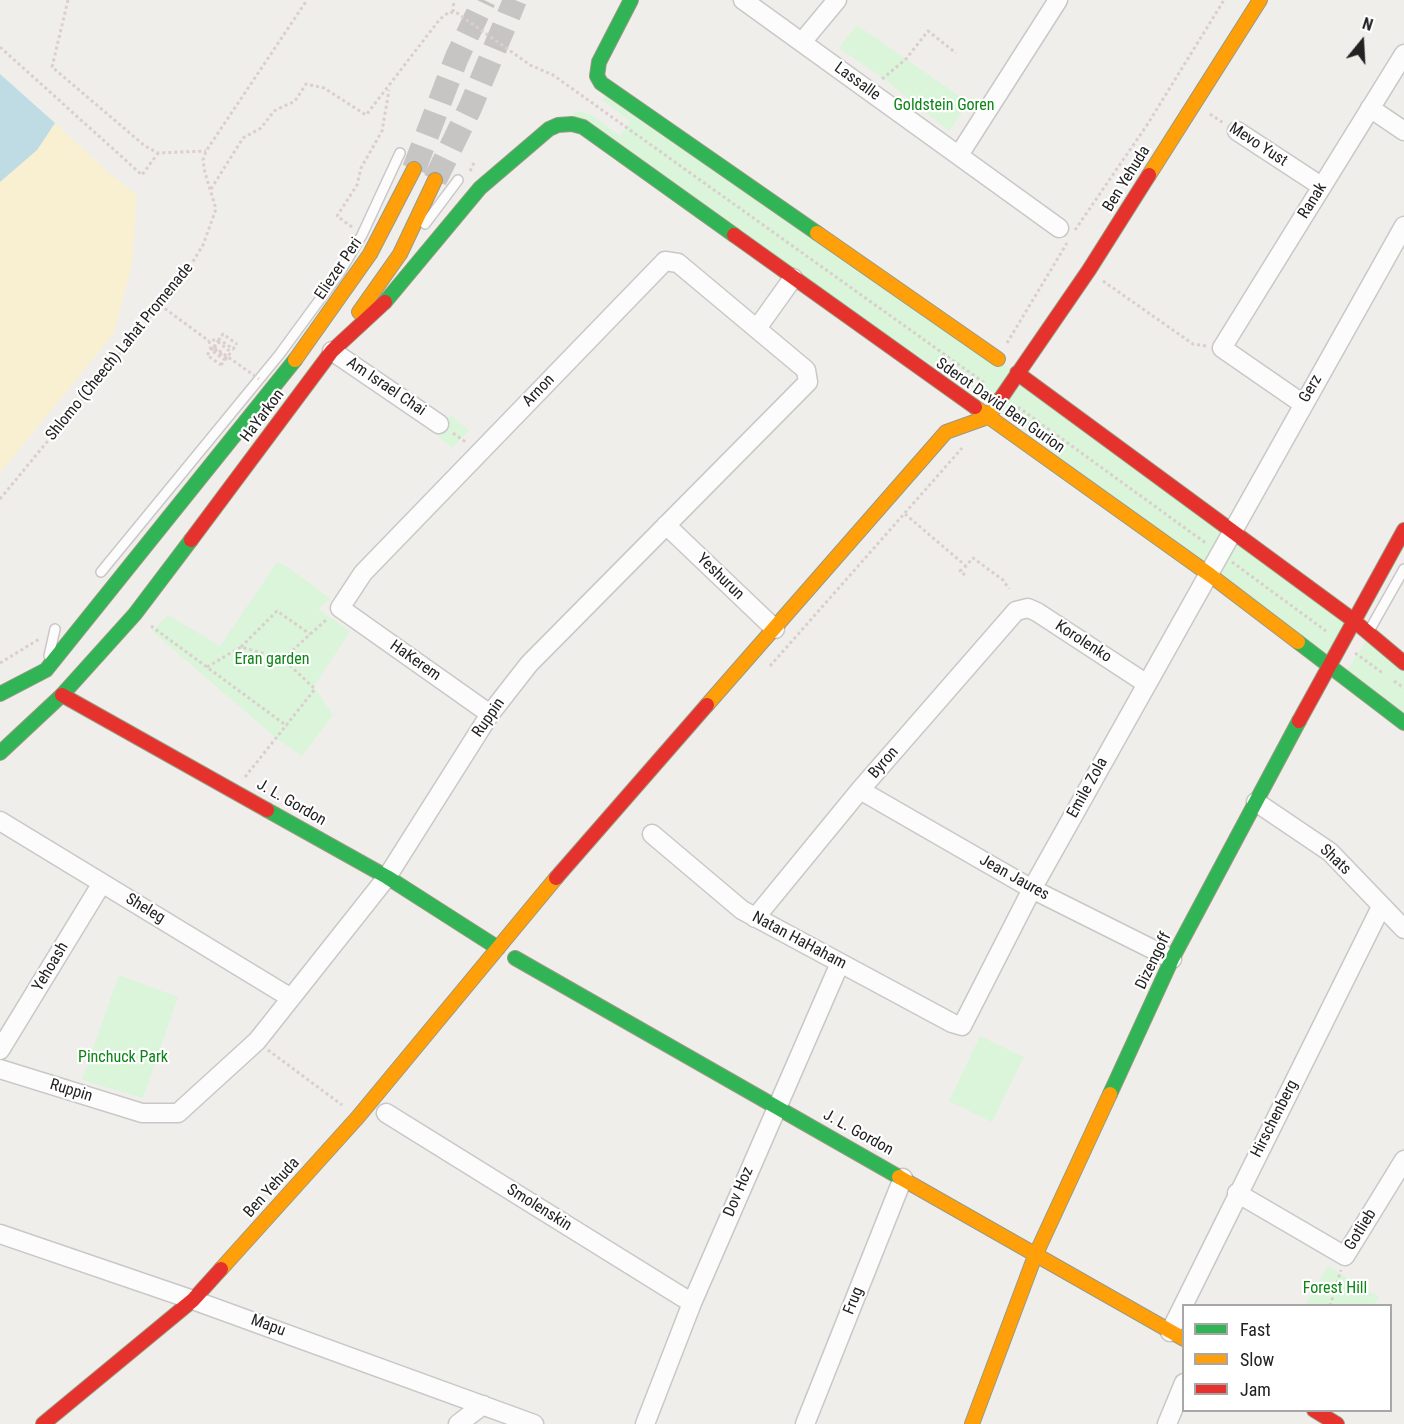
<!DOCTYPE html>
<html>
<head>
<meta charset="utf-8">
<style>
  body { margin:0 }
  #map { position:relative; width:1404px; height:1424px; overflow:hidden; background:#f0eeeb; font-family:"Roboto Condensed",sans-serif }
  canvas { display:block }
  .legend { position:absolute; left:1182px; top:1304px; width:210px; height:108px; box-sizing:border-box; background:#fff; border:2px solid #a7a7a7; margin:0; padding:8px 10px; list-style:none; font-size:18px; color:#222 }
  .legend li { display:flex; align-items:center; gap:12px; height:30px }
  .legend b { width:30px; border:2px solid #a7a7a7 }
  .north { position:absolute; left:1332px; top:12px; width:60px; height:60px; -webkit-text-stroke:4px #fff; paint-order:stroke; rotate:18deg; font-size:16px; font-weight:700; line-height:24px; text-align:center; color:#222 }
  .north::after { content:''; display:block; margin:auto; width:21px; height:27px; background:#222; clip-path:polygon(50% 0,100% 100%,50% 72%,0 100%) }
</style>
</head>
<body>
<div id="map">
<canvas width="1404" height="1424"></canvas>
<ul class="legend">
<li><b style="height:8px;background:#30b455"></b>Fast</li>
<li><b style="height:8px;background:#ff9f0a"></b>Slow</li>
<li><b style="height:8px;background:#e5322d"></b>Jam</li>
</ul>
<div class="north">N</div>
</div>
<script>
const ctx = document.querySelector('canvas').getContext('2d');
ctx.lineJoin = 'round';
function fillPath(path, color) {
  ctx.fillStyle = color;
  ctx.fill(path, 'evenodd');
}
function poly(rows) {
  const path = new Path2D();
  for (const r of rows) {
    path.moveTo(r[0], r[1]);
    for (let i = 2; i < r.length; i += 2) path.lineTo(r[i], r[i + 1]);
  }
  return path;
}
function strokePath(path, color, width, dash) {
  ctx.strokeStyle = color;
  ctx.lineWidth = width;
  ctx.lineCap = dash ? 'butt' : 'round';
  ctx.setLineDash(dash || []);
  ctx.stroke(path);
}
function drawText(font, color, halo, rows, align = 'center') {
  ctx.font = font + ' "Roboto Condensed",sans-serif';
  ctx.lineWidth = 4.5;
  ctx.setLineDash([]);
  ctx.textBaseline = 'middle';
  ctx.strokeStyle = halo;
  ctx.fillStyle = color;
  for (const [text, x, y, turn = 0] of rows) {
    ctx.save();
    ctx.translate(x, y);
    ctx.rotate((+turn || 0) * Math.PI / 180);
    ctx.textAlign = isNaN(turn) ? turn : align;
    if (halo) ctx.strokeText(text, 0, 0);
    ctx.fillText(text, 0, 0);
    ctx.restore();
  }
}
fillPath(poly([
  [55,123,110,174,137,195,132,264,114,333,0,473,0,182,37,150]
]), '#f8f0d0');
fillPath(poly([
  [857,25,969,103,949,131,883,78,839,48],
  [609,90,1017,373,1350,618,1326,663,992,405,572,124,574,111,582,112,592,115,620,136,630,121,602,100],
  [451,415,469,431,452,448,434,433],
  [277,562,286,566,331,599,318,609,350,631,314,687,333,715,302,756,277,739,152,631,168,615,220,646],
  [1370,635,1404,664,1404,723,1343,676],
  [119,975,178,997,143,1098,82,1080],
  [980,1036,1024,1057,992,1122,949,1101],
  [1328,1266,1379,1297,1374,1305,1305,1305]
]), '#daf5da');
fillPath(poly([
  [0,74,55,123,37,150,0,182]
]), '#bfdbe3');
strokePath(poly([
  [414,169,457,57,484,0],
  [435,180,470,108,515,0]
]), '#c7c5c3', 24, [24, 12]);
const lane = poly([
  [425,224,458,180],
  [101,572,279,355,340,272,362,235,400,153],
  [1369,631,1404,569],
  [49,656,55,629]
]);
const street = poly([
  [743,0,1059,228],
  [802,42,837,0],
  [1370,108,1404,131],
  [1237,131,1321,186],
  [959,155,1058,0],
  [758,327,793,278],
  [332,351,439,424],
  [1303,404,1222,348,1404,54],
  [666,525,775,629],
  [860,790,1032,889,1172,959],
  [1256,802,1330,852,1404,929],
  [0,821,291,998],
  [652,834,742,910,952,1023,962,1026,1032,889,1404,226],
  [755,918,860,790,1016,611,1028,608,1037,612,1147,684],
  [0,1050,102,883],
  [0,1069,142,1113,178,1113,257,1041,387,877,490,714,529,664,808,382,806,370,678,263,665,261,363,573,340,608,490,714],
  [386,1113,692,1303],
  [1237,1193,1345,1256,1404,1160],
  [0,1234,193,1300,534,1424],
  [1170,1332,1381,907],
  [458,1424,483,1405],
  [645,1424,692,1303,840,963],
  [805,1424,903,1178],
  [1167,1424,1184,1383]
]);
const fast = poly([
  [631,0,599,62,597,76,601,83,817,233],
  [385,302,480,188,549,129,558,125,572,124,583,127,734,235],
  [1298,642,1404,723],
  [0,694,46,670,295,360],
  [0,753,62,695,135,614,191,540],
  [267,810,387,877,498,948],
  [515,958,899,1177],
  [1110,1094,1172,959,1299,721]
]);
const slow = poly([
  [1149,175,1260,0],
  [817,233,998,359],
  [359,312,400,254,435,180],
  [295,360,370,254,414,169],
  [975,407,1210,575,1298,642],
  [707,705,946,432,988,417,1001,398],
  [899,1177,1184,1339],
  [221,1269,358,1117,556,878],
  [972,1424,1035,1256,1110,1094]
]);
const jam = poly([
  [734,235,975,407],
  [1017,373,1353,620,1404,663],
  [1001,398,1089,270,1149,175],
  [191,540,332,351,385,302],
  [62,695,267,810],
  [1299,721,1404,530],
  [556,878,707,705],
  [1314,1410,1337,1424],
  [43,1424,193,1300,221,1269]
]);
strokePath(lane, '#c9c8c7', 12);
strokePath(street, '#c9c8c7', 21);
strokePath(fast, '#999a82', 16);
strokePath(slow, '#999a82', 16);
strokePath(jam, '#999a82', 16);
strokePath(poly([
  [68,0,52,67,145,146,158,153,206,151],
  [453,12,454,0],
  [0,47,142,175,158,153],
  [882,79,906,59,928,31,956,53],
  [1210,114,1225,124],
  [470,171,474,163],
  [211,189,243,138,261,128,274,111,295,101,306,84,324,88,366,115,440,19,449,12,457,13,530,65,553,75,986,384],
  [352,227,337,216,357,185,361,168,382,131,389,90],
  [1075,230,1147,125,1224,0],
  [1103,281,1193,344,1206,346],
  [160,305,209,341],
  [1007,343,1067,243],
  [214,347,218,342,231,352,227,358,213,348,218,341],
  [221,365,225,360,211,350,209,341,219,339,233,349,237,344],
  [1018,407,1207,544],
  [453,433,467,443],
  [0,499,186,273,203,245,216,209,205,173,203,160,206,151,307,0],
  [905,514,966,566,973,558,1003,580,1009,589],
  [1232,562,1326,631],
  [965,575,960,571,966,566],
  [151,626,287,726],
  [241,647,277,611,310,634],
  [1355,653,1384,674],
  [0,663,41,638],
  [770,666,962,448],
  [207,667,241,647,283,659,327,619],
  [1394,681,1404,688],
  [245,777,315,689,283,659],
  [268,1050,342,1105],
  [1330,1306,1341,1270]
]), '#dccecd', 3, [3, 3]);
strokePath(lane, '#fdfcfc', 9);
strokePath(street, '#fdfcfc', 18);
strokePath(fast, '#30b455', 14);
strokePath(slow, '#ff9f0a', 14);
strokePath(jam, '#e5322d', 14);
strokePath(poly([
  [218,341,223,334,237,344],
  [214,347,259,379],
  [213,348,207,355,221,365]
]), '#dccecd', 3, [3, 3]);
drawText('16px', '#222', '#fff', [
  ["Lassalle",857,82,36],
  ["Mevo Yust",1258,145,33],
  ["Ben Yehuda",1127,179,-58],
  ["Ranak",1313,201,-58],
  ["Eliezer Peri",339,269,-56],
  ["Shlomo (Cheech) Lahat Promenade",120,352,-51],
  ["Am Israel Chai",386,387,34],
  ["Gerz",1311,389,-60],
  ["Arnon",539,391,-46],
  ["Sderot David Ben Gurion",1000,406,35],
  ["HaYarkon",263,416,-53],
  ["Yeshurun",720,577,44],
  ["Korolenko",1083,642,33],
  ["HaKerem",415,661,35],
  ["Ruppin",489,718,-55],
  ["Byron",884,763,-49],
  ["Emile Zola",1088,788,-61],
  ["J. L. Gordon",291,803,30],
  ["Shats",1335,860,43],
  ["Jean Jaures",1014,878,29],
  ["Sheleg",145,909,31],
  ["Natan HaHaham",799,941,28],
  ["Dizengoff",1154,961,-64],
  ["Yehoash",51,967,-59],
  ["Ruppin",71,1091,17],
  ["Hirschenberg",1275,1119,-63],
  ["J. L. Gordon",858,1133,29],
  ["Ben Yehuda",272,1188,-48],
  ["Dov Hoz",739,1192,-67],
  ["Smolenskin",539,1208,32],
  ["Gotlieb",1361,1230,-58],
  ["Frug",854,1301,-68],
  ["Mapu",268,1326,20]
]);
drawText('16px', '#0c8416', '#fff', [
  ["Goldstein Goren",944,106],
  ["Eran garden",272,660],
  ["Pinchuck Park",123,1058],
  ["Forest Hill",1335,1289]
]);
</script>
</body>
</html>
